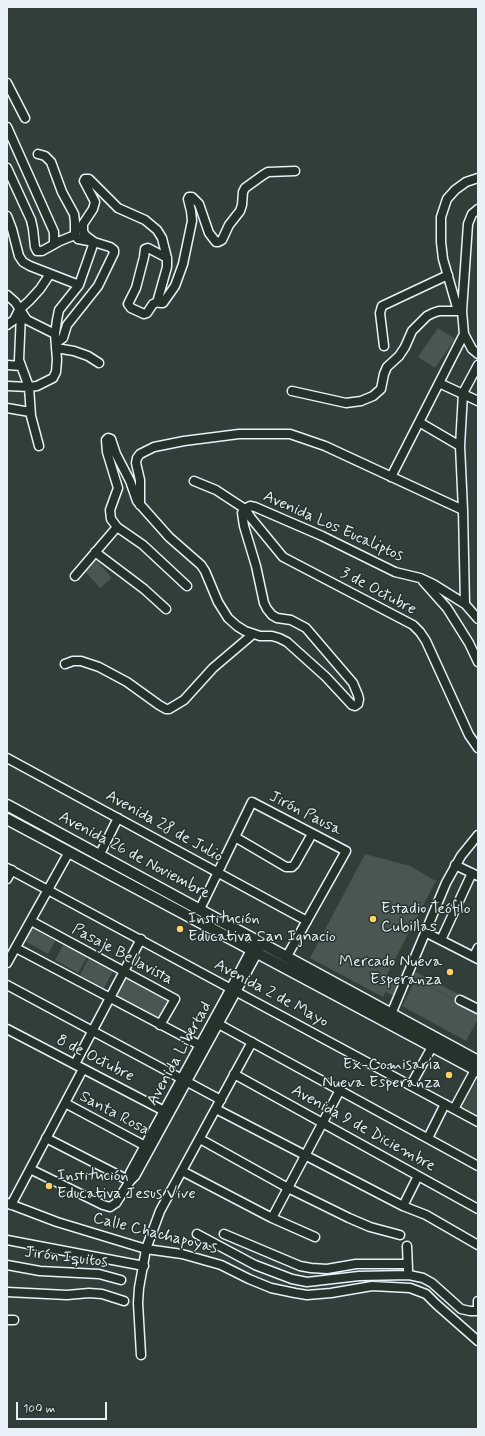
<!DOCTYPE html>
<html>
<head>
<meta charset="utf-8">
<style>
  body { margin:0 }
  #map { position:relative; width:485px; height:1436px; overflow:hidden; background:#323e39; font-family:Mynerve,sans-serif }
  canvas { display:block }
  .frame { position:absolute; inset:0; border:8px solid #e8f1f8; pointer-events:none }
  .scale { position:absolute; left:16px; top:1402px; width:91px; height:18px; box-sizing:border-box; border:2px solid #e8f1f8; border-top:0; padding-left:5px; font-size:12px; line-height:14px; white-space:nowrap; color:#e8f1f8; -webkit-text-stroke:3px #26332d; paint-order:stroke }
</style>
</head>
<body>
<div id="map">
<canvas width="485" height="1436"></canvas>
<div class="frame"></div>
<div class="scale">100 m</div>
</div>
<script>
const ctx = document.querySelector('canvas').getContext('2d');
ctx.lineJoin = 'round';
function fillPath(path, color) {
  ctx.fillStyle = color;
  ctx.fill(path, 'evenodd');
}
function poly(rows) {
  const path = new Path2D();
  for (const r of rows) {
    path.moveTo(r[0], r[1]);
    for (let i = 2; i < r.length; i += 2) path.lineTo(r[i], r[i + 1]);
  }
  return path;
}
function strokePath(path, color, width, dash) {
  ctx.strokeStyle = color;
  ctx.lineWidth = width;
  ctx.lineCap = dash ? 'butt' : 'round';
  ctx.setLineDash(dash || []);
  ctx.stroke(path);
}
function drawText(font, color, halo, rows, align = 'center') {
  ctx.font = font + ' Mynerve,sans-serif';
  ctx.lineWidth = 3;
  ctx.setLineDash([]);
  ctx.textBaseline = 'middle';
  ctx.strokeStyle = halo;
  ctx.fillStyle = color;
  for (const [text, x, y, turn = 0] of rows) {
    ctx.save();
    ctx.translate(x, y);
    ctx.rotate((+turn || 0) * Math.PI / 180);
    ctx.textAlign = isNaN(turn) ? turn : align;
    if (halo) ctx.strokeText(text, 0, 0);
    ctx.fillText(text, 0, 0);
    ctx.restore();
  }
}
fillPath(poly([
  [471,1080,478,1084,478,1119,457,1106]
]), '#3f4b46');
fillPath(poly([
  [438,328,455,339,435,368,418,357],
  [95,559,112,578,100,588,83,569],
  [7,810,254,943,252,946,7,814],
  [365,854,410,866,436,881,386,976,401,984,394,996,386,992,383,997,310,958],
  [32,928,55,941,48,954,25,941],
  [64,944,87,957,78,973,55,960],
  [89,958,113,971,104,988,80,975],
  [414,971,460,995,457,1001,411,976],
  [123,975,172,1001,160,1021,112,996],
  [416,979,478,1013,478,1019,466,1041,402,1006]
]), '#495651');
const minor = poly([
  [7,83,25,118],
  [7,127,54,232,54,244],
  [38,154,45,156,51,162,62,192,74,214,75,222,75,235,78,239,94,242,110,247,114,250,114,253,98,286,67,325,63,338,56,343],
  [7,168,31,220,33,229,35,247,37,251,42,251,60,241,75,235],
  [478,209,472,214,468,224,462,311,464,334,472,349,478,354],
  [7,216,12,229,19,256,23,262,30,266,79,285],
  [7,295,15,302,27,320,55,334],
  [158,302,153,304,147,313,144,314,131,308,128,304,136,288,144,257,145,249,148,248,167,258],
  [458,311,443,259,441,242,441,217,447,199,455,190,466,182,478,178],
  [21,313,19,360,29,387,31,416,39,446],
  [7,325,14,320,19,310,29,301,40,289,50,274],
  [384,346,380,313,382,306,448,275],
  [56,348,74,351,88,356,99,363],
  [7,365,21,366],
  [439,383,478,401],
  [7,386,29,387,37,386,53,378,56,372,57,360,55,334,57,320,59,310,79,285,94,242,86,236,83,232,83,224,93,209,95,202,84,181,85,179,89,179,118,208,145,220,157,230,162,238,167,258,167,267,158,299,160,303,163,303,175,286,183,264,192,221,191,211,188,199,189,197,192,197,199,204,209,233,216,242,218,242,222,240,229,225,240,211,242,205,243,192,245,188,263,175,268,172,295,171],
  [292,391,346,403,361,401,373,396,381,389,384,374,387,367,399,356,405,347,412,331,427,316,433,313,439,311,462,311],
  [7,408,30,412],
  [419,422,460,446],
  [391,477,464,334],
  [194,481,216,490,245,509,250,506,255,507,322,536,395,572,420,578,433,584,465,604,478,619],
  [140,505,140,480,136,463,137,458,140,454,154,447,184,441,239,434,290,434,325,446,463,510],
  [245,509,251,518,283,557,413,625,420,632,426,641,469,735,478,748],
  [95,552,144,589,166,609],
  [75,576,117,527],
  [423,581,447,608,469,643,478,662],
  [187,586,143,545,117,527,111,519,110,510,118,488,107,452,106,440,108,438,111,439,116,454,130,481,137,501,169,537,201,565,205,571,218,602,228,618,237,626,245,631,260,636,272,636,279,638,287,642,326,677,352,705,355,706,358,704,359,699,358,695,353,683,306,628,291,620,277,618,272,615,267,609,264,603,256,566,244,526,242,513,245,509],
  [465,604,463,510,460,446,463,393,478,365],
  [65,664,73,661,81,661,99,667,127,682,159,705,166,709,169,709,184,700,213,668,253,634],
  [7,758,307,921],
  [235,837,286,867,292,867,295,864,312,834],
  [100,854,118,818],
  [455,865,478,876],
  [7,868,478,1122],
  [7,879,12,870],
  [200,909,252,802,346,851,287,956],
  [31,921,175,999,160,1025],
  [425,932,478,959],
  [441,940,472,873],
  [16,948,205,1048],
  [474,956,478,948],
  [7,963,69,852],
  [7,985,221,1100],
  [460,1000,478,1009],
  [389,1019,446,883,461,856,478,835],
  [213,1021,478,1166],
  [7,1029,168,1113],
  [75,1064,141,939],
  [234,1074,478,1209],
  [411,1085,432,1047],
  [65,1103,149,1148],
  [216,1109,403,1206,426,1215,478,1245],
  [454,1109,475,1070],
  [46,1138,130,1181],
  [428,1138,445,1104],
  [200,1139,288,1188,349,1218,370,1227,400,1235],
  [30,1169,103,1205,110,1207,116,1203,130,1181,135,1176,260,948],
  [182,1171,272,1218,315,1237],
  [130,1177,130,1173,231,988,254,944],
  [7,1203,57,1222,146,1249,182,1254,221,1265,249,1279,271,1288,295,1293,307,1295,331,1293,372,1286,410,1288,426,1294,436,1304,478,1341],
  [11,1205,83,1069],
  [403,1206,418,1176],
  [272,1218,340,1090],
  [197,1234,255,1265,292,1279,307,1282,359,1276,409,1275,423,1278,432,1283,461,1309,470,1311,478,1311],
  [224,1234,300,1266,311,1268,327,1269,356,1264,407,1264],
  [7,1240,144,1266],
  [407,1246,408,1270],
  [7,1265,40,1271,99,1274,121,1280],
  [7,1292,67,1295,89,1293,102,1294,124,1301],
  [478,1301,478,1309],
  [7,1320,14,1320],
  [141,1355,138,1303,139,1288,146,1249,160,1211,252,1042]
]);
const major = poly([
  [7,805,478,1061],
  [7,819,478,1071]
]);
strokePath(minor, '#e8f1f8', 11);
strokePath(major, '#e8f1f8', 13);
strokePath(minor, '#26332d', 8);
strokePath(major, '#26332d', 10);
for (const [x, y, r, color] of [
  [373,919,4,"#ffd166"],
  [180,929,4,"#ffd166"],
  [450,972,4,"#ffd166"],
  [449,1075,4,"#ffd166"],
  [49,1186,4,"#ffd166"]
]) {
  const dot = new Path2D();
  dot.arc(x, y, r, 0, 2 * Math.PI);
  ctx.fillStyle = color;
  ctx.fill(dot);
  strokePath(dot, '#26332d', 1.5);
}
drawText('16px', '#e8f1f8', '#26332d', [
  ["Avenida Los Eucaliptos",333,527,24],
  ["3 de Octubre",378,592,28],
  ["Jirón Pausa",305,814,27],
  ["Avenida 28 de Julio",164,827,29],
  ["Avenida 26 de Noviembre",134,856,28],
  ["Pasaje Bellavista",122,955,28],
  ["Avenida 2 de Mayo",271,994,28],
  ["Avenida Libertad",180,1054,-61],
  ["8 de Octubre",95,1059,27],
  ["Santa Rosa",114,1114,28],
  ["Avenida 9 de Diciembre",363,1129,29],
  ["Calle Chachapoyas",155,1234,14],
  ["Jirón Iquitos",66,1258,7]
]);
drawText('16px', '#e8f1f8', '#26332d', [
  ["Estadio Teófilo",381,910],
  ["Cubillas",381,928],
  ["Institución",188,920],
  ["Educativa San Ignacio",188,938],
  ["Mercado Nueva",442,963,"right"],
  ["Esperanza",442,981,"right"],
  ["Ex-Comisaría",441,1066,"right"],
  ["Nueva Esperanza",441,1084,"right"],
  ["Institución",57,1177],
  ["Educativa Jesus Vive",57,1195]
], 'left');
</script>
</body>
</html>
